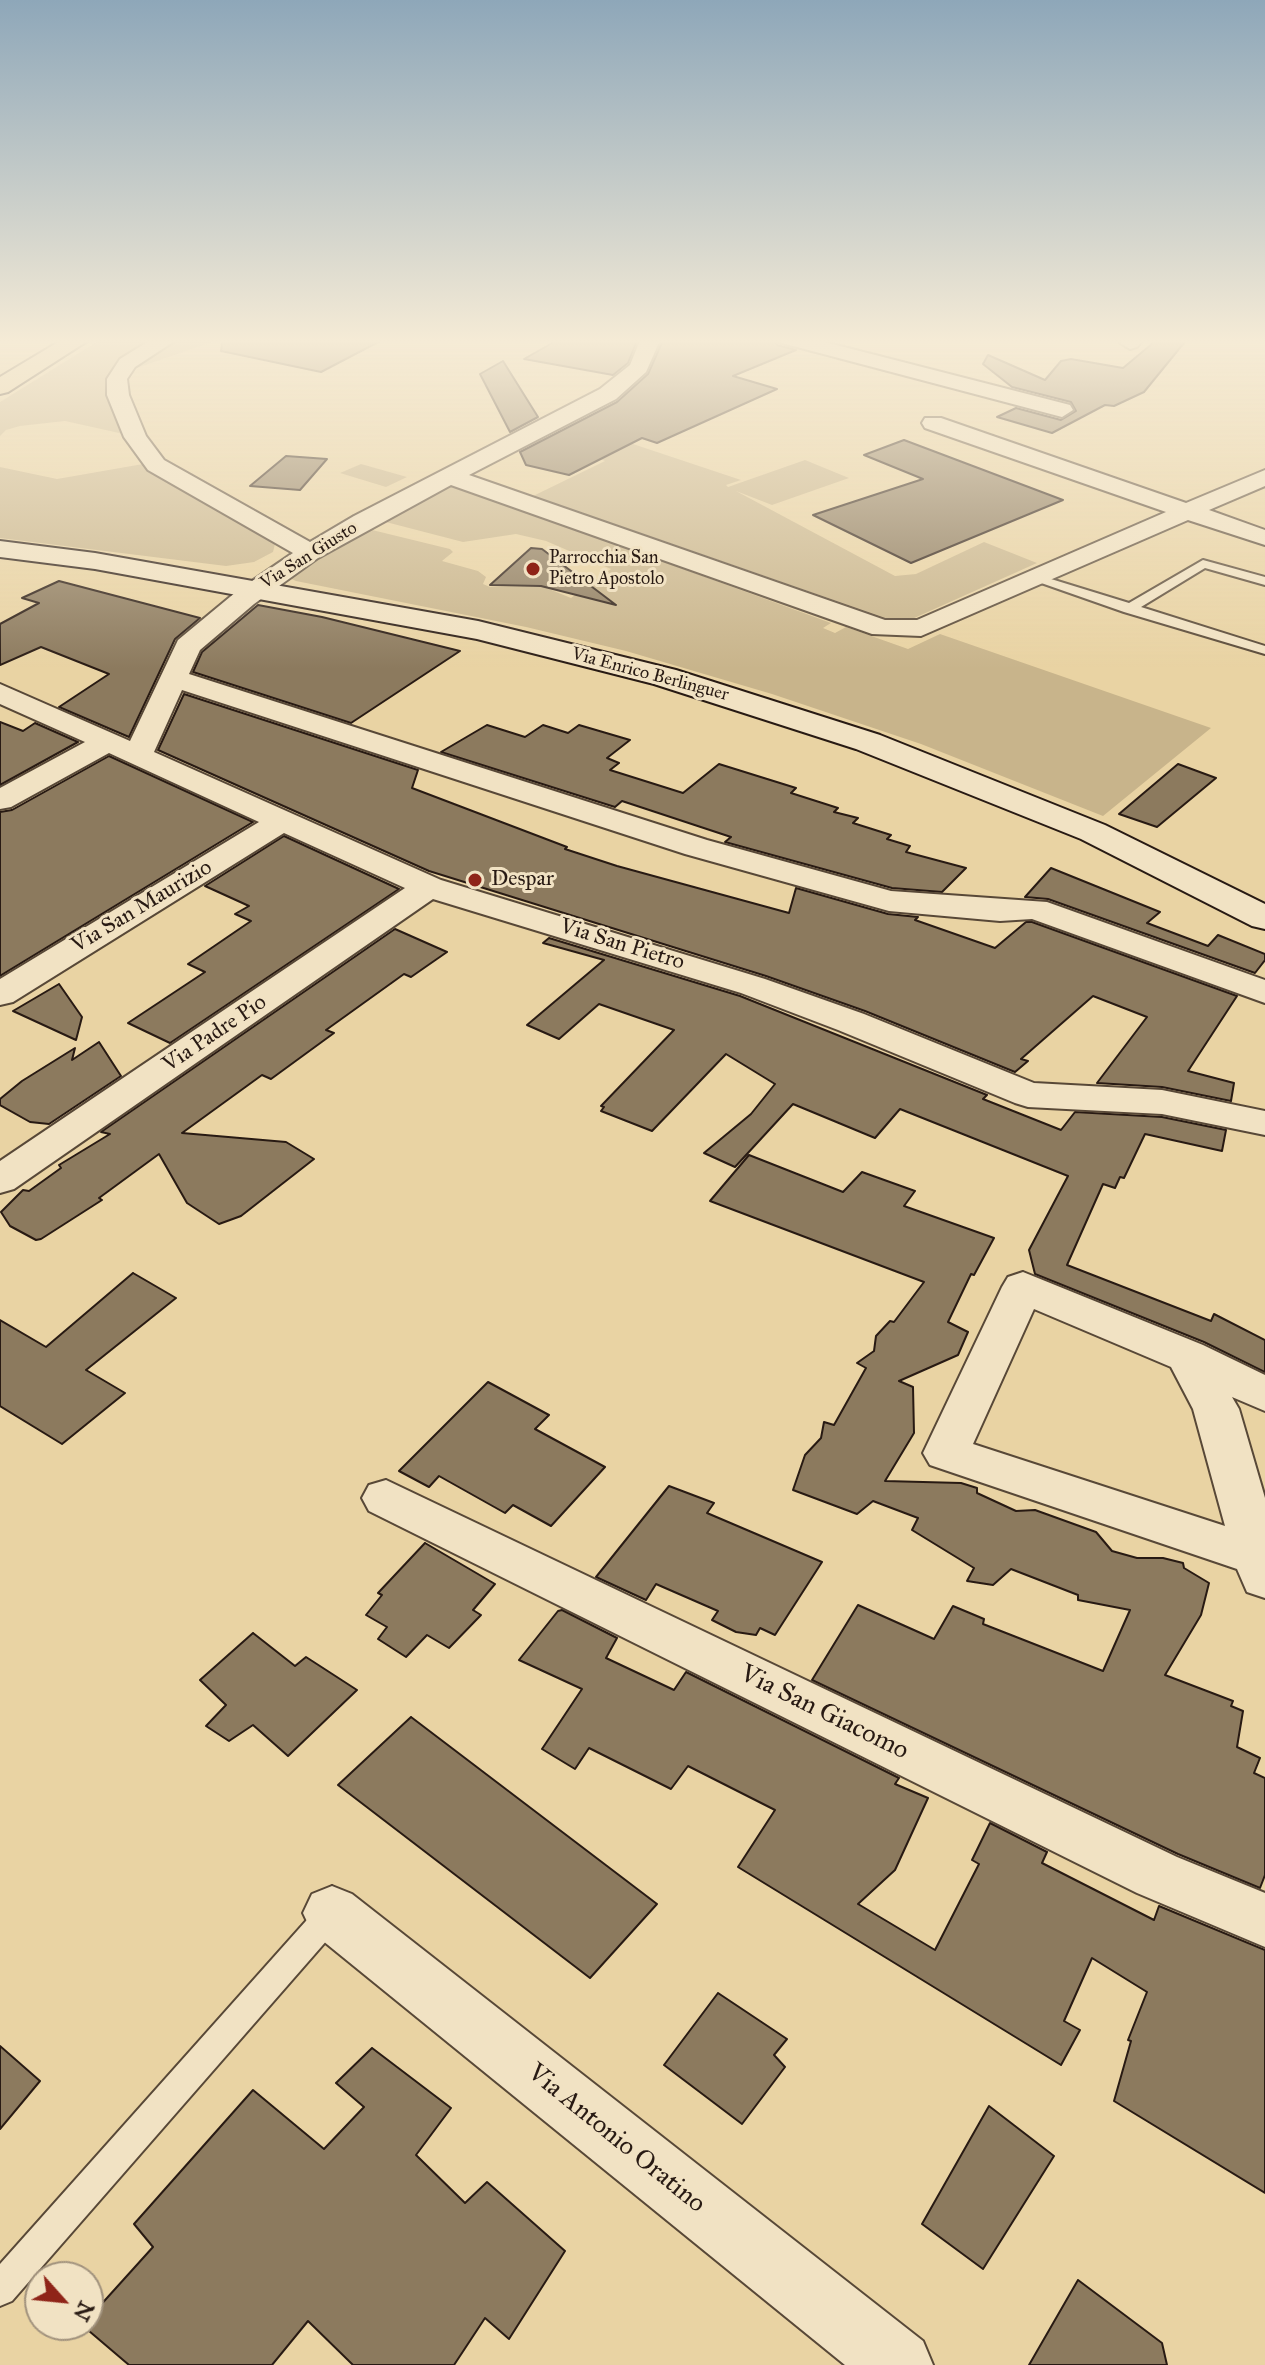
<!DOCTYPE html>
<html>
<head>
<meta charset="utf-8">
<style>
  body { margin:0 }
  #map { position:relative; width:1265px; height:2365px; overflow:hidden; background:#e9d3a3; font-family:"IM FELL Great Primer",serif }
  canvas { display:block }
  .north { position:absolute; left:24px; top:2261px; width:80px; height:80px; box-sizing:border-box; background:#f1e2c3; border:2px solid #a1927d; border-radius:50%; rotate:117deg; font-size:22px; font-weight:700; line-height:32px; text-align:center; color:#281a13 }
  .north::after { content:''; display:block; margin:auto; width:28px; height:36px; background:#8f2418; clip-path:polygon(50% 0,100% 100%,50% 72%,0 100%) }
</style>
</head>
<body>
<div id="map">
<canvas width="1265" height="2365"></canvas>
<div class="north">N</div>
</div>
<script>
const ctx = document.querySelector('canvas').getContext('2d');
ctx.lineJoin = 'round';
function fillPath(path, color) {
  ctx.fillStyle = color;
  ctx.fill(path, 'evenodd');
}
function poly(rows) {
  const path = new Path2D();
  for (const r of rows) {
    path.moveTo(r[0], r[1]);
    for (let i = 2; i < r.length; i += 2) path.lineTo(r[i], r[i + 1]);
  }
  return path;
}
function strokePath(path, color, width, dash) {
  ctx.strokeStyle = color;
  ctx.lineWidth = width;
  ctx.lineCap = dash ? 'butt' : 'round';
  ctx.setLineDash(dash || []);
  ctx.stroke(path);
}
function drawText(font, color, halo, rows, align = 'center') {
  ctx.font = font + ' "IM FELL Great Primer",serif';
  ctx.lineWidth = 6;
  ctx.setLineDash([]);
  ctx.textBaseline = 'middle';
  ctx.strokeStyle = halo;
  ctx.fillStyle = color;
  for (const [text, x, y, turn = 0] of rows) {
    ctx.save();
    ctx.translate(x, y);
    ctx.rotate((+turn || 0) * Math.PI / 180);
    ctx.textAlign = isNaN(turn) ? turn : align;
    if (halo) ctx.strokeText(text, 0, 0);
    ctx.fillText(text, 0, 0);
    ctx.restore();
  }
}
fillPath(poly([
  [103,338,162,338,116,365,109,375,106,384,128,435,65,421,20,426,6,430,0,436,0,402],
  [176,338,224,338,128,371],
  [621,440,741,480,726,485,728,487,805,460,849,478,772,505,736,491,895,576,916,574,984,542,1037,563,912,619,892,620,533,496,605,461,587,454],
  [143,464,271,535,276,540,273,552,254,562,226,566,0,538,0,467,57,479],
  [361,464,407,477,386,487,340,473],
  [457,486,831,623,823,628,835,633,846,627,908,649,940,634,1211,728,1103,816,921,744,772,694,626,651,526,627,296,581,287,577,364,528,450,549,453,552,442,561,478,571,486,577,483,584,490,587,544,587,571,598,611,569,546,541,516,534,463,542,382,521,450,487]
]), '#c8b48b');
const building = poly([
  [223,338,386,338,321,372,221,351,223,338],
  [561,338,638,338,628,363,613,375,524,359,561,338],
  [664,338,772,338,777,345,796,350,733,376,777,389,657,443,642,438,569,475,526,465,520,452,617,402,648,374,664,338],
  [1159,338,1188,338,1144,392,1114,406,1105,405,1052,433,997,417,1016,408,1061,420,1076,411,1071,402,1012,387,983,364,988,355,1045,380,1061,361,1071,359,1123,368,1159,338],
  [503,361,538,417,510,432,480,374,503,361],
  [904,440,1063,500,911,563,813,515,923,479,864,455,904,440],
  [286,456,327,459,300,490,250,486,286,456],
  [531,548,542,549,616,605,541,586,490,585,531,548],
  [59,581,200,618,175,639,129,737,59,707,109,674,41,647,0,665,0,624,39,603,22,598,59,581],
  [258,605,322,617,460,651,351,723,193,672,202,652,258,605],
  [184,694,418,770,412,788,567,847,565,849,617,866,789,913,796,888,888,914,918,917,915,920,995,948,1026,922,1032,922,1237,996,1188,1071,1234,1083,1231,1101,1162,1087,1097,1083,1147,1017,1093,996,1021,1059,1028,1061,1015,1072,865,1011,766,976,429,871,158,750,184,694],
  [0,722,23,731,35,723,78,742,0,785,0,722],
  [487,725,525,737,543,725,568,733,579,725,630,740,607,758,619,763,610,770,683,793,719,764,796,788,791,793,838,808,834,812,858,818,853,823,891,835,887,839,910,846,906,852,966,868,942,892,892,888,725,842,731,837,622,801,615,807,441,752,487,725],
  [109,756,253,822,0,976,0,812,12,810,109,756],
  [1178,764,1216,778,1157,827,1119,814,1178,764],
  [284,836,399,889,170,1043,128,1023,205,972,188,964,251,921,235,914,249,906,205,886,284,836],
  [1051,868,1160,912,1147,923,1208,946,1218,935,1265,954,1265,960,1255,973,1048,899,1025,897,1051,868],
  [395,929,447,952,411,977,404,974,326,1030,334,1033,271,1079,262,1075,182,1133,286,1142,314,1159,241,1216,219,1224,187,1203,159,1154,99,1198,102,1200,41,1239,36,1240,10,1226,1,1212,23,1190,29,1191,61,1168,59,1165,110,1134,101,1132,395,929],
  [549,938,740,996,987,1095,983,1099,1061,1130,1075,1112,1162,1117,1226,1130,1222,1151,1145,1134,1124,1178,1120,1177,1115,1188,1103,1184,1067,1265,1211,1321,1214,1314,1265,1340,1265,1372,1204,1342,1035,1274,1029,1250,1068,1176,900,1109,875,1138,793,1104,735,1167,704,1153,751,1114,775,1084,726,1054,652,1131,601,1111,604,1107,601,1106,674,1030,599,1004,559,1039,527,1025,604,960,543,943,549,938],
  [59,984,82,1017,76,1040,13,1011,59,984],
  [99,1042,121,1076,49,1124,30,1122,0,1105,0,1099,22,1081,75,1048,72,1060,99,1042],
  [749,1155,843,1192,862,1172,915,1191,904,1206,994,1238,974,1275,971,1274,948,1322,968,1332,958,1355,899,1381,913,1387,914,1433,885,1481,961,1483,977,1488,977,1493,1016,1511,1035,1510,1096,1532,1112,1551,1137,1558,1163,1558,1183,1563,1184,1568,1209,1583,1201,1615,1165,1675,1233,1701,1231,1706,1243,1711,1237,1747,1260,1758,1254,1773,1265,1778,1265,1875,1260,1888,1178,1854,812,1680,858,1605,934,1639,953,1606,984,1619,983,1624,1103,1671,1130,1610,1078,1600,1078,1595,1011,1569,993,1585,967,1581,974,1568,912,1530,918,1518,873,1501,857,1514,793,1490,805,1455,821,1438,824,1422,834,1425,866,1368,857,1363,874,1351,876,1336,890,1321,894,1322,924,1282,710,1201,749,1155],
  [133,1273,176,1298,86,1370,125,1393,62,1444,0,1406,0,1320,46,1347,133,1273],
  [488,1382,549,1415,535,1429,605,1467,551,1526,513,1505,505,1513,439,1476,429,1487,399,1471,488,1382],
  [669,1486,714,1503,707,1513,822,1562,775,1635,760,1628,756,1635,736,1632,712,1620,718,1611,656,1584,646,1600,596,1577,669,1486],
  [425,1543,495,1584,473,1610,481,1615,449,1648,427,1635,406,1657,378,1639,387,1627,366,1615,382,1595,378,1593,425,1543],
  [562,1610,617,1638,606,1658,674,1690,686,1672,899,1778,895,1784,928,1798,895,1870,858,1904,935,1950,979,1864,972,1860,990,1823,1047,1852,1042,1863,1154,1920,1159,1906,1265,1950,1265,2193,1114,2101,1131,2041,1128,2040,1147,1992,1092,1958,1064,2021,1080,2030,1061,2065,738,1867,775,1810,688,1766,671,1789,589,1748,575,1769,542,1749,582,1689,519,1660,558,1611,562,1610],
  [253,1633,295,1666,306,1657,357,1690,288,1756,253,1725,229,1741,206,1726,226,1705,200,1680,253,1633],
  [411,1717,657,1904,590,1978,338,1785,411,1717],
  [718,1993,787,2039,774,2055,785,2067,742,2124,664,2065,718,1993],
  [0,2046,40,2081,0,2129,0,2046],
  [372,2048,451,2108,416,2155,465,2203,487,2182,565,2251,509,2339,485,2318,454,2365,353,2365,308,2321,272,2365,129,2365,82,2325,88,2325,88,2319,153,2247,134,2224,253,2090,324,2149,364,2107,336,2083,372,2048],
  [989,2106,1054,2156,983,2269,922,2224,989,2106],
  [1078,2280,1162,2343,1167,2365,1029,2365,1078,2280]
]);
fillPath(building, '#8c7a5e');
strokePath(building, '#281a13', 2);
const lane = poly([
  [1203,560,1265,577,1265,585,1205,568,1141,607,1265,646,1265,654,1124,612,1027,578,1038,575,1129,603,1203,560],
  [332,1900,342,1903,346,1913,342,1923,12,2301,0,2306,0,2264,322,1903,332,1900]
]);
const street = poly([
  [154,338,179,338,135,367,127,379,129,395,146,436,164,460,310,542,354,516,600,389,630,365,641,338,661,338,646,372,616,399,469,475,885,620,917,620,1166,512,925,428,922,423,925,418,941,418,1186,503,1265,470,1265,486,1209,510,1265,530,1265,545,1188,520,921,636,872,634,451,485,318,558,254,604,200,650,189,674,707,840,891,891,1047,902,1265,980,1265,1003,1032,919,1000,921,889,911,685,854,182,690,154,752,441,880,765,979,864,1014,1034,1083,1162,1090,1265,1111,1265,1135,1162,1114,1028,1107,1015,1103,838,1030,741,993,433,899,14,1189,0,1193,0,1161,405,888,284,833,13,1002,0,1005,0,979,259,822,109,753,11,807,0,809,0,788,85,742,0,704,0,684,130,741,178,640,236,592,293,553,148,470,124,437,107,395,107,379,120,359,154,338],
  [775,338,809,338,1070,405,1073,410,1062,417,778,342,775,338],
  [1123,338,1145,338,1137,347,1130,349,1120,343,1123,338],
  [1023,1272,1203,1345,1265,1375,1265,1411,1232,1397,1239,1409,1265,1498,1265,1598,1247,1592,1237,1569,930,1465,923,1453,1002,1287,1008,1277,1023,1272],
  [1034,1309,1171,1367,1193,1409,1225,1526,973,1444,1034,1309],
  [386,1480,1177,1857,1265,1893,1265,1947,1137,1893,369,1511,362,1498,369,1485,386,1480],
  [332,1886,352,1894,923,2341,933,2365,845,2365,312,1932,303,1913,312,1894,332,1886]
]);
const secondary = poly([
  [0,541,95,553,478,621,676,670,880,735,1105,825,1265,904,1265,929,1252,926,1081,839,856,749,654,684,477,639,95,569,0,557,0,541]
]);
const highway = poly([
  [65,338,92,338,8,392,0,394,0,377,65,338]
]);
strokePath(lane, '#584837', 4);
strokePath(street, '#584837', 4);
strokePath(secondary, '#281a13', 4);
strokePath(highway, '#281a13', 4);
fillPath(lane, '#f1e2c3');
fillPath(street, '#f1e2c3');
fillPath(secondary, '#f1e2c3');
fillPath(highway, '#e9d3a3');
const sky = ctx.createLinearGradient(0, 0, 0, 669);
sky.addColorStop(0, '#8ea7b9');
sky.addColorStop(0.51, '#f5ebd6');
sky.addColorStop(1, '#f5ebd600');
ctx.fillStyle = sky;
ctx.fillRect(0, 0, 1265, 669);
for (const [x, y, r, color] of [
  [533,569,8,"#8f2418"],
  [475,880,8,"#8f2418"]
]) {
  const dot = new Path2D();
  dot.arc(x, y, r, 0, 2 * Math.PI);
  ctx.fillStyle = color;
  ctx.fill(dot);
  strokePath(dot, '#f1e2c3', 3);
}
drawText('18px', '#281a13', '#f1e2c3', [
  ["Via San Giusto",309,556,-32],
  ["Via Enrico Berlinguer",650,675,15]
]);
drawText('18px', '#281a13', '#f1e2c3', [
  ["Parrocchia San",549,559],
  ["Pietro Apostolo",549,580]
], 'left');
drawText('22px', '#281a13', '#f1e2c3', [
  ["Despar",491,880]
], 'left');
drawText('22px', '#281a13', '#f1e2c3', [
  ["Via San Maurizio",142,907,-31],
  ["Via San Pietro",622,945,17],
  ["Via Padre Pio",215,1034,-34]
]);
drawText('26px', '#281a13', '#f1e2c3', [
  ["Via San Giacomo",824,1713,26],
  ["Via Antonio Oratino",616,2139,39]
]);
</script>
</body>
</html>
